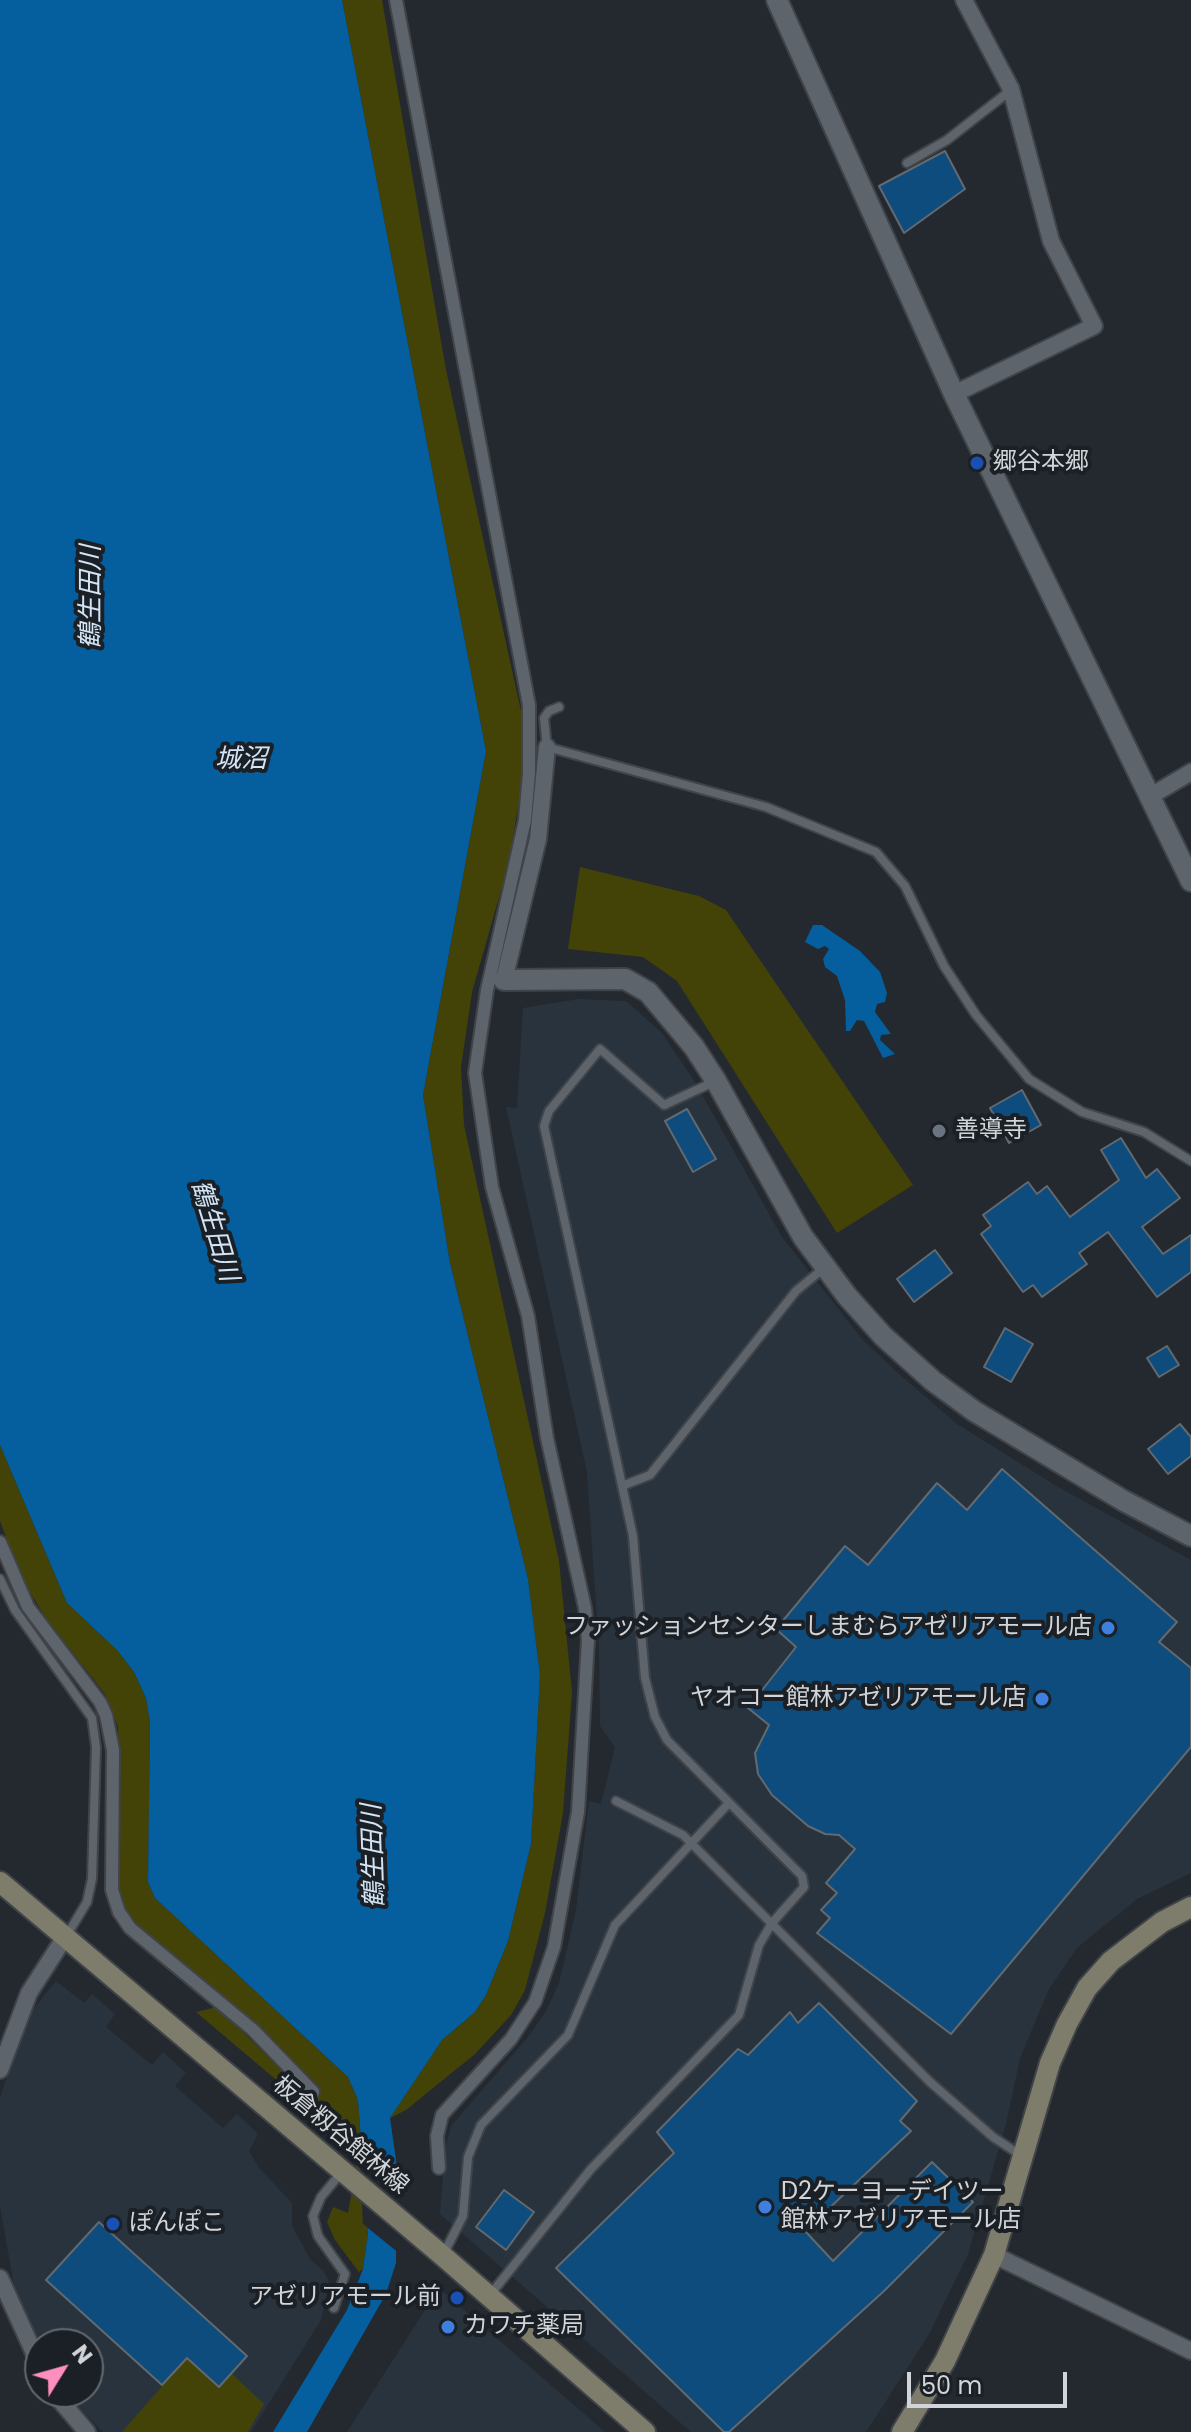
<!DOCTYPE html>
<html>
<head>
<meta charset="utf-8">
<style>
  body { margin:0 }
  #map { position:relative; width:1191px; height:2432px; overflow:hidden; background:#24292f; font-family:Poppins,sans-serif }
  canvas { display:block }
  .north { position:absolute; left:24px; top:2328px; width:80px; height:80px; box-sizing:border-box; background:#1a2025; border:2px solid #63686d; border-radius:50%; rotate:53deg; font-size:22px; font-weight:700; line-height:32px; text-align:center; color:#d1d4d8 }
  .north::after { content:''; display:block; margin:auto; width:28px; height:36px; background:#fe8ebe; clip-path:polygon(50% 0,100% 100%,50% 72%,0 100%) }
  .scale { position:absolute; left:907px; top:2372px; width:160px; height:36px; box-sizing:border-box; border:4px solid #d1d4d8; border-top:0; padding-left:10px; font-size:24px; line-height:28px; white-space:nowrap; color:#d1d4d8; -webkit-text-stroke:6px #1a2025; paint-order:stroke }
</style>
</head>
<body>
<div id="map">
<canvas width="1191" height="2432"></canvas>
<div class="north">N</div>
<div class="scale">50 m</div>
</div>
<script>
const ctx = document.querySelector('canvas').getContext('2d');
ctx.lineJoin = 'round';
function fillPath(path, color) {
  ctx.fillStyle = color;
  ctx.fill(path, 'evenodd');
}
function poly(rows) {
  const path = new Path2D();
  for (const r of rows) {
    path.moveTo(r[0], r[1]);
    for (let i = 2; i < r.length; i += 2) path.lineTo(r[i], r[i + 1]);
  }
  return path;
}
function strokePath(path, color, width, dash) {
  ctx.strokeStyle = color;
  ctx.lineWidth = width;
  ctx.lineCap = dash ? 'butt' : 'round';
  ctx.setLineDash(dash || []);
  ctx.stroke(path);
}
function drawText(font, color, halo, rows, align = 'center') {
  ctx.font = font + ' Poppins,"Noto Sans JP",sans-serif';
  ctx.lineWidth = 8;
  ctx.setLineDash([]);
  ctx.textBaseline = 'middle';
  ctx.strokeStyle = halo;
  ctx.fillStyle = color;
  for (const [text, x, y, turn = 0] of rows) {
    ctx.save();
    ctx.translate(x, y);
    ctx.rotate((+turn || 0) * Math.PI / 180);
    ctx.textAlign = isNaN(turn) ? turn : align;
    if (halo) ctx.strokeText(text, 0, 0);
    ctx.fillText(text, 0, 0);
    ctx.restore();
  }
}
fillPath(poly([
  [579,999,626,1001,662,1033,695,1082,782,1237,862,1339,898,1373,957,1424,1058,1487,1191,1560,1191,1873,1137,1899,1077,1948,1049,1989,1020,2058,1006,2124,968,2254,928,2336,866,2432,691,2432,440,2214,445,2149,451,2126,528,2037,546,2011,559,1983,576,1910,589,1801,601,1804,615,1747,600,1726,599,1649,587,1472,506,1107,517,1108,523,1008],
  [56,1981,84,2003,92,1994,115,2014,106,2027,152,2065,163,2052,186,2073,175,2086,223,2128,237,2114,258,2134,249,2151,259,2168,292,2203,292,2226,310,2259,324,2271,329,2282,321,2320,251,2432,103,2432,63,2392,88,2392,88,2344,41,2344,14,2286,0,2206,0,2097,30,2013],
  [439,2288,605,2432,347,2432]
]), '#29333d');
fillPath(poly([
  [342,0,382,0,446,370,521,711,522,784,508,866,472,992,461,1067,464,1125,559,1561,572,1692,563,1813,545,1913,525,1990,511,2015,475,2054,406,2110,390,2118,442,2040,475,2012,486,1995,508,1941,531,1844,540,1675,528,1579,450,1263,423,1095,486,751],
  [580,867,699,896,726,910,913,1185,837,1233,677,981,643,957,568,949],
  [0,1445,67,1603,117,1650,134,1672,146,1698,150,1722,148,1882,155,1898,348,2077,358,2100,368,2233,363,2269,359,2272,335,2240,327,2222,333,2207,348,2213,359,2150,354,2141,346,2139,196,2012,217,2007,312,2099,320,2094,258,2026,142,1929,129,1915,120,1898,118,1727,105,1694,47,1620,22,1579,0,1521],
  [187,2358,219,2387,232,2374,264,2404,248,2432,122,2432]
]), '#434308');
fillPath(poly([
  [0,0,342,0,486,751,423,1095,450,1263,528,1579,540,1675,531,1844,508,1941,486,1995,475,2012,442,2040,390,2118,397,2167,396,2263,386,2294,307,2432,273,2432,347,2310,363,2269,368,2233,358,2100,348,2077,155,1898,148,1882,150,1722,146,1698,134,1672,117,1650,67,1603,0,1445],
  [813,925,822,925,860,951,880,972,887,993,885,1002,877,1004,875,1012,891,1034,881,1035,880,1040,895,1054,883,1058,864,1021,857,1020,850,1031,846,1031,845,1000,837,976,825,967,823,959,829,949,825,946,818,949,805,942]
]), '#055e9d');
fillPath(poly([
  [359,2153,401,2187,400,2254,363,2224]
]), '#24292f');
const building = poly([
  [945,151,965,189,904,233,879,186,945,151],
  [1022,1090,1041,1125,1009,1143,990,1108,1022,1090],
  [687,1109,716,1159,693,1172,665,1121,687,1109],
  [1121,1138,1146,1178,1157,1169,1180,1198,1142,1227,1163,1254,1191,1235,1191,1272,1157,1297,1108,1232,1079,1253,1087,1264,1042,1297,1033,1285,1023,1292,981,1234,991,1226,983,1215,1028,1182,1037,1194,1047,1186,1070,1217,1119,1180,1101,1150,1121,1138],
  [935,1250,952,1273,914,1302,897,1279,935,1250],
  [1005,1328,1033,1344,1011,1382,984,1367,1005,1328],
  [1167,1346,1179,1365,1159,1377,1147,1358,1167,1346],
  [1180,1424,1191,1437,1191,1456,1168,1474,1148,1449,1180,1424],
  [1002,1469,1177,1622,1159,1642,1191,1668,1191,1747,951,2034,817,1933,830,1918,821,1910,837,1893,826,1883,855,1849,839,1835,825,1834,808,1826,772,1795,758,1774,755,1753,769,1725,748,1708,796,1647,776,1629,845,1546,868,1565,937,1483,967,1510,1002,1469],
  [819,2003,917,2101,900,2121,911,2131,805,2231,833,2261,932,2162,973,2202,884,2291,729,2432,724,2432,556,2268,674,2153,657,2132,738,2049,748,2055,790,2012,798,2023,819,2003],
  [504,2190,534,2212,506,2250,476,2227,504,2190],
  [99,2222,247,2356,219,2387,187,2358,162,2385,46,2280,99,2222]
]);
fillPath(building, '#0d4c7c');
strokePath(building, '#62696f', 2);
const service = poly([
  [907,163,947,140,1011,90],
  [559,707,549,711,544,718,547,747,766,807,876,852,905,886,944,966,976,1015,1029,1079,1082,1112,1144,1132,1191,1161],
  [622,1486,650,1475,796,1291,824,1268],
  [0,1579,15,1610,92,1718,96,1747,92,1879,87,1902,67,1935],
  [616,1801,683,1835,930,2082,993,2137,1022,2156],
  [443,2255,463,2216,468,2157,481,2125,568,2035,615,1925,728,1804],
  [490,2295,591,2169,739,2015,759,1945,772,1923,804,1887,802,1876,667,1740,655,1717,645,1678,633,1536,544,1126,549,1111,600,1049,664,1105,716,1081],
  [334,2308,345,2274,318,2236,313,2216,321,2197,341,2173]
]);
const pedestrian = poly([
  [396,0,529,705,529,773,525,820,487,990,475,1073,492,1187,528,1316,547,1438,585,1608,588,1640,578,1812,554,1947,535,2002,511,2039,442,2115,437,2136,439,2168],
  [0,1542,28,1607,100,1702,106,1715,113,1750,112,1890,119,1912,130,1928,253,2030,313,2092]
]);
const minor = poly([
  [954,394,1094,326,1051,241,1011,89,964,0],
  [1149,797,1191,772],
  [504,980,538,839,547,747],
  [0,2070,29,1993,65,1937],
  [994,2255,1191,2351],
  [0,2278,40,2366],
  [53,2392,87,2432]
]);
const tertiary = poly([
  [777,0,954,394,1191,881],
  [504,980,625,979,648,992,694,1047,716,1081,803,1237,847,1296,883,1336,933,1381,974,1411,1124,1501,1191,1536]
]);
const secondary = poly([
  [0,1882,443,2256,645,2432],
  [902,2432,945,2361,994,2255,1050,2063,1067,2024,1087,1988,1111,1961,1162,1922,1191,1907]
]);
strokePath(service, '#404449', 12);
strokePath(pedestrian, '#404449', 16);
strokePath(minor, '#404449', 20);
strokePath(tertiary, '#404449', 24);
strokePath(secondary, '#404449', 24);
strokePath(service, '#5e646b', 8);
strokePath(pedestrian, '#5e646b', 12);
strokePath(minor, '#5e646b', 16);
strokePath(tertiary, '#5e646b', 20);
strokePath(secondary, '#7e7c6a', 20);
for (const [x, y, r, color] of [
  [977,463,8,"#1a4fb4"],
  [939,1131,8,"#6b7280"],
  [1108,1628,8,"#3f7fe0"],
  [1042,1699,8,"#3f7fe0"],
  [765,2207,8,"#3f7fe0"],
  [113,2224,8,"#1a4fb4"],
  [457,2298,8,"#1a4fb4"],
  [448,2327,8,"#3f7fe0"]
]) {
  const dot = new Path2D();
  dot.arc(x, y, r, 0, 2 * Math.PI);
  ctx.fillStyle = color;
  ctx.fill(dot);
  strokePath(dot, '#1a2025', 3);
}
drawText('24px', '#d1d4d8', '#1a2025', [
  ["郷谷本郷",993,463],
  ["善導寺",955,1131],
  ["ファッションセンターしまむらアゼリアモール店",1092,1628,"right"],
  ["ヤオコー館林アゼリアモール店",1026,1699,"right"],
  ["D2ケーヨーデイツー",781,2193],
  ["館林アゼリアモール店",781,2221],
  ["ぽんぽこ",129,2224],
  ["アゼリアモール前",441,2298,"right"],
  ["カワチ薬局",464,2327]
], 'left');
drawText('24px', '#d1d4d8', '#1a2025', [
  ["板倉籾谷館林線",340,2136,40]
]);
drawText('italic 26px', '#d2e4f6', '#1a2025', [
  ["鶴生田川",92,597,-90],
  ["城沼",241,760],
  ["鶴生田川",213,1231,73],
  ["鶴生田川",375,1856,-92]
]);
</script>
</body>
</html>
